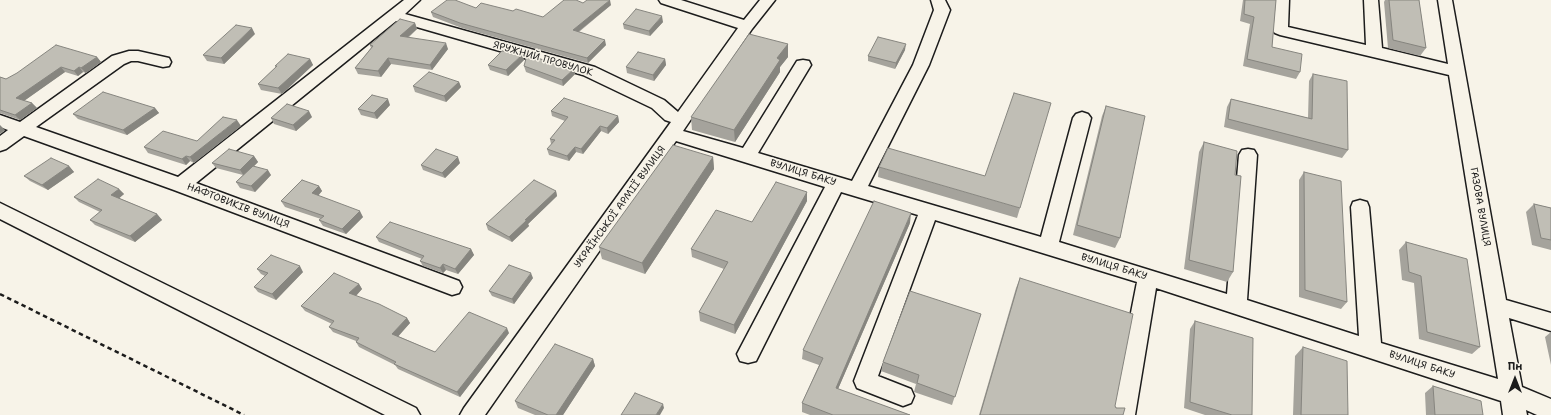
<!DOCTYPE html>
<html>
<head>
<meta charset="utf-8">
<style>
  body { margin:0 }
  #map { position:relative; width:1551px; height:415px; overflow:hidden; background:#f7f3e8; font-family:"Shantell Sans",sans-serif }
  canvas { display:block }
  .north { position:absolute; left:1495px; top:359px; width:40px; height:40px; -webkit-text-stroke:3px #f7f3e8; paint-order:stroke; rotate:0deg; font-size:11px; font-weight:700; line-height:16px; text-align:center; color:#1c1c1c }
  .north::after { content:''; display:block; margin:auto; width:14px; height:18px; background:#1c1c1c; clip-path:polygon(50% 0,100% 100%,50% 72%,0 100%) }
</style>
</head>
<body>
<div id="map">
<canvas width="1551" height="415"></canvas>
<div class="north">Пн</div>
</div>
<script>
const ctx = document.querySelector('canvas').getContext('2d');
ctx.lineJoin = 'round';
function poly(rows) {
  const path = new Path2D();
  for (const r of rows) {
    path.moveTo(r[0], r[1]);
    for (let i = 2; i < r.length; i += 2) path.lineTo(r[i], r[i + 1]);
  }
  return path;
}
function strokePath(path, color, width, dash) {
  ctx.strokeStyle = color;
  ctx.lineWidth = width;
  ctx.lineCap = dash ? 'butt' : 'round';
  ctx.setLineDash(dash || []);
  ctx.stroke(path);
}
function fillPath(path, color) {
  ctx.fillStyle = color;
  ctx.fill(path, 'evenodd');
}
function drawText(font, color, halo, rows, align = 'center') {
  ctx.font = font + ' "Shantell Sans",sans-serif';
  ctx.lineWidth = 3;
  ctx.setLineDash([]);
  ctx.textBaseline = 'middle';
  ctx.strokeStyle = halo;
  ctx.fillStyle = color;
  for (const [text, x, y, turn = 0] of rows) {
    ctx.save();
    ctx.translate(x, y);
    ctx.rotate((+turn || 0) * Math.PI / 180);
    ctx.textAlign = isNaN(turn) ? turn : align;
    if (halo) ctx.strokeText(text, 0, 0);
    ctx.fillText(text, 0, 0);
    ctx.restore();
  }
}
const minor = poly([
  [404,0,420,0,405,14,595,67,664,100,678,112,738,28,661,3,659,0,681,0,744,20,760,0,775,0,752,29,683,131,743,148,797,61,803,60,809,61,811,65,758,153,852,181,913,65,934,10,931,0,945,0,950,10,929,65,868,186,1041,237,1073,118,1076,114,1082,112,1088,114,1091,118,1059,242,1227,294,1239,155,1242,150,1248,149,1254,150,1257,155,1247,300,1359,336,1351,207,1353,202,1360,200,1367,202,1369,207,1381,343,1498,379,1449,75,1280,35,1275,33,1272,30,1275,0,1289,0,1288,27,1366,45,1364,0,1378,0,1382,48,1448,64,1438,0,1452,0,1506,300,1551,313,1551,331,1509,318,1522,387,1551,399,1551,415,1537,415,1526,410,1527,415,1503,415,1501,401,1156,288,1135,415,1111,415,1137,282,935,220,878,376,911,389,914,396,911,403,903,406,857,388,854,381,918,215,841,192,756,361,748,363,740,361,737,354,825,187,676,141,485,415,460,415,464,408,671,122,665,120,652,108,583,75,396,21,196,183,459,281,462,287,459,293,452,295,174,190,24,136,6,149,0,151,0,136,8,130,0,127,0,115,20,122,112,56,129,51,138,51,169,58,171,62,169,66,163,67,138,61,131,61,124,64,36,127,178,177,404,0],
  [0,203,416,408,420,415,385,415,0,219,0,203]
]);
strokePath(minor, '#1c1c1c', 3);
strokePath(poly([
  [0,294,244,415]
]), '#1c1c1c', 2.5, [4.5, 3.5]);
fillPath(minor, '#f7f3e8');
fillPath(poly([
  [1243,0,1276,0,1272,47,1300,72,1296,79,1243,66,1250,24,1240,21],
  [1385,0,1419,0,1426,48,1420,56,1388,48,1384,2],
  [583,3,611,5,579,32,606,45,588,63,462,28,433,17,431,12,476,8,513,11,543,17],
  [663,22,650,36,624,29,623,24],
  [415,23,417,29,408,38,448,49,432,70,391,64,381,77,358,74,355,68,371,48,370,45],
  [255,34,224,64,207,61,203,55],
  [788,44,788,57,780,67,780,72,735,142,692,130,691,117],
  [905,50,895,69,868,61,868,56],
  [97,57,101,62,86,73,83,72,78,76,65,72,24,101,32,103,37,108,20,120,0,113,0,77,6,79],
  [310,59,313,65,282,94,261,90,258,84,276,67,275,66],
  [665,59,666,65,654,81,627,73,626,67],
  [524,60,508,76,490,70,488,65],
  [524,66,574,69,575,74,563,86,526,72],
  [1313,74,1348,150,1342,158,1224,127,1227,107,1231,99,1308,118,1309,81],
  [459,82,461,87,446,102,415,92,413,86],
  [390,105,377,119,361,115,358,109],
  [1106,106,1120,238,1115,248,1073,235,1102,116],
  [155,108,159,113,127,135,78,119,73,114],
  [551,111,618,116,619,122,608,134,601,131,583,154,576,152,569,161,549,155,547,149,552,144,551,144,550,139,565,121,552,116],
  [312,117,296,131,274,124,271,118],
  [241,126,194,163,190,161,186,165,148,153,144,147,197,141],
  [1204,142,1233,272,1227,282,1184,269,1199,152],
  [254,156,258,162,254,166,271,175,255,192,240,188,236,182,243,175,216,168,212,163],
  [713,157,714,169,645,274,602,259,599,247],
  [460,163,445,178,423,170,421,165],
  [69,166,74,172,48,190,30,181,24,176],
  [879,167,1020,208,1017,218,878,177],
  [1304,172,1347,302,1341,309,1299,297,1299,180],
  [319,186,322,191,318,196,363,217,346,234,323,226,319,220,321,219,285,207,281,201],
  [119,189,124,194,119,198,157,214,162,220,135,242,95,225,90,220,100,212,79,202,74,197],
  [556,191,557,196,528,224,529,226,512,242,488,230,486,224],
  [807,192,807,201,735,334,700,321,699,312,724,269,692,257,691,249,752,222],
  [1534,204,1551,208,1551,250,1532,245,1526,212],
  [910,223,838,389,910,415,810,415,802,412,802,403,819,365,802,359,803,350],
  [376,237,471,249,474,255,458,274,446,270,443,273,423,266,420,261,422,259,379,242],
  [1406,242,1480,347,1472,354,1419,339,1414,283,1402,280,1399,250],
  [257,269,303,272,276,300,258,292,254,287,265,276,261,274],
  [533,278,514,304,492,296,489,291],
  [1020,278,1115,406,1123,415,979,415,1016,288],
  [359,284,362,289,356,296,407,318,410,323,398,336,435,352,509,333,460,397,398,369,395,365,359,347,356,342,356,341,333,332,329,327,332,324,305,311,301,306],
  [981,314,952,405,914,392,916,384,881,371,883,362],
  [1195,321,1252,415,1205,415,1184,408,1190,329],
  [1551,332,1551,365,1545,337],
  [1303,347,1348,415,1293,415,1295,356],
  [593,359,595,366,563,415,535,415,518,408,515,401],
  [1433,386,1483,415,1426,415,1425,393]
]), '#a5a39c');
fillPath(poly([
  [610,0,611,5,574,35,573,30],
  [662,16,663,22,650,36,649,31],
  [415,23,417,29,402,42,400,36],
  [252,28,255,34,224,64,221,58],
  [605,40,606,45,588,63,587,58],
  [446,43,448,49,432,70,430,65],
  [788,44,788,57,780,67,780,72,735,142,734,130,777,58],
  [906,44,905,50,895,69,896,63],
  [523,54,524,60,508,76,506,70],
  [97,57,101,62,86,73,81,68],
  [388,58,391,64,381,77,378,71],
  [310,59,313,65,282,94,278,88],
  [665,59,666,65,654,81,653,75],
  [61,67,65,72,21,103,16,98],
  [79,67,83,72,78,76,74,71],
  [574,69,575,74,563,86,562,80],
  [459,82,461,87,446,102,444,96],
  [388,99,390,105,377,119,374,113],
  [32,103,37,108,20,120,15,115],
  [155,108,159,113,127,135,123,130],
  [309,111,312,117,296,131,293,125],
  [618,116,619,122,608,134,607,128],
  [237,120,241,126,194,163,190,157],
  [0,125,5,130,0,134],
  [600,126,601,131,583,154,581,149],
  [575,147,576,152,569,161,567,156],
  [186,156,190,161,186,165,182,159],
  [254,156,258,162,244,176,240,170],
  [458,157,460,163,445,178,442,173],
  [713,157,714,169,645,274,642,263],
  [69,166,74,172,48,190,42,185],
  [268,170,271,175,255,192,251,186],
  [319,186,322,191,315,199,312,193],
  [119,189,124,194,116,201,111,195],
  [556,191,557,196,528,224,529,226,512,242,509,237,525,220],
  [807,192,807,201,735,334,734,325],
  [360,211,363,217,346,234,342,229],
  [911,213,910,223,835,396,836,388],
  [157,214,162,220,135,242,130,236],
  [471,249,474,255,458,274,455,269],
  [443,264,446,270,443,273,440,268],
  [300,266,303,272,276,300,272,294],
  [531,273,533,278,514,304,512,299],
  [359,284,362,289,353,299,349,293],
  [407,318,410,323,396,339,392,334],
  [507,328,509,333,460,397,457,392],
  [593,359,595,366,563,415,556,415],
  [663,404,664,408,660,415,656,415]
]), '#86857f');
const building = poly([
  [447,0,455,0,476,8,481,3,513,11,516,9,543,17,564,0,576,0,583,3,587,0,610,0,573,30,605,40,587,58,460,23,431,12,447,0],
  [1245,0,1276,0,1272,47,1302,54,1300,72,1247,59,1254,17,1244,14,1245,0],
  [1389,0,1419,0,1426,48,1393,40,1389,0],
  [636,9,662,16,649,31,623,24,636,9],
  [400,19,415,23,400,36,446,43,430,65,388,58,378,71,355,68,373,46,370,45,400,19],
  [236,25,252,28,221,58,203,55,236,25],
  [749,34,788,44,777,58,780,60,734,130,691,117,749,34],
  [878,37,906,44,896,63,868,56,878,37],
  [56,45,97,57,81,68,79,67,74,71,61,67,16,98,32,103,15,115,0,110,0,77,6,79,17,73,56,45],
  [502,51,523,54,506,70,488,65,502,51],
  [638,52,665,59,653,75,626,67,638,52],
  [288,54,310,59,278,88,258,84,277,66,275,66,288,54],
  [527,55,574,69,562,80,524,66,527,55],
  [429,72,459,82,444,96,413,86,429,72],
  [1313,74,1347,81,1348,150,1228,119,1231,99,1312,119,1313,74],
  [103,92,155,108,123,130,73,114,103,92],
  [1014,93,1051,103,1020,208,879,167,888,148,985,176,1014,93],
  [372,95,388,99,374,113,358,109,372,95],
  [564,98,618,116,607,128,600,126,581,149,575,147,567,156,547,149,555,140,550,139,568,117,551,111,564,98],
  [287,104,309,111,293,125,271,118,287,104],
  [1106,106,1145,116,1120,238,1077,225,1106,106],
  [223,117,237,120,190,157,186,156,182,159,144,147,163,131,197,141,223,117],
  [1204,142,1237,151,1235,175,1241,176,1233,272,1189,260,1204,142],
  [673,145,713,157,642,263,599,247,673,145],
  [229,149,254,156,240,170,212,163,229,149],
  [436,149,458,157,442,173,421,165,436,149],
  [51,158,69,166,42,185,24,176,51,158],
  [253,166,268,170,251,186,236,182,253,166],
  [1304,172,1341,181,1347,302,1305,290,1304,172],
  [98,179,119,189,111,195,157,214,130,236,90,220,102,210,74,197,98,179],
  [302,180,319,186,312,193,360,211,342,229,319,220,324,216,281,201,302,180],
  [534,180,556,191,525,220,527,220,509,237,486,224,534,180],
  [776,182,807,192,734,325,699,312,728,262,691,249,716,210,752,222,776,182],
  [874,201,911,213,836,388,910,415,833,415,802,403,823,358,803,350,874,201],
  [1534,204,1551,208,1551,240,1541,238,1534,204],
  [390,222,471,249,455,269,443,264,440,268,420,261,424,256,376,237,390,222],
  [1406,242,1467,259,1480,347,1427,332,1421,276,1409,272,1406,242],
  [271,255,300,266,272,294,254,287,268,273,257,269,271,255],
  [509,265,531,273,512,299,489,291,509,265],
  [334,273,359,284,349,293,379,304,407,318,392,334,435,352,469,312,507,328,457,392,394,364,396,362,356,342,359,338,329,327,334,321,301,306,334,273],
  [1020,278,1133,314,1115,406,1116,408,1125,408,1123,415,980,415,1020,278],
  [910,291,981,314,955,397,917,383,919,375,883,362,910,291],
  [1195,321,1253,338,1252,415,1232,415,1190,402,1195,321],
  [555,344,593,359,556,415,548,415,515,401,555,344],
  [1303,347,1347,361,1348,415,1301,415,1303,347],
  [1433,386,1481,401,1483,415,1435,415,1433,386],
  [635,393,663,404,656,415,621,415,635,393]
]);
fillPath(building, '#c0beb5');
strokePath(building, '#86857f', 1);
drawText('10px', '#1c1c1c', '#f7f3e8', [
  ["ЯРУЖНИЙ ПРОВУЛОК",543,59,16],
  ["ВУЛИЦЯ БАКУ",803,173,17],
  ["НАФТОВИКІВ ВУЛИЦЯ",238,206,21],
  ["УКРАЇНСЬКОЇ АРМІЇ ВУЛИЦЯ",620,207,-54],
  ["ГАЗОВА ВУЛИЦЯ",1480,207,80],
  ["ВУЛИЦЯ БАКУ",1114,267,17],
  ["ВУЛИЦЯ БАКУ",1422,365,18]
]);
</script>
</body>
</html>
